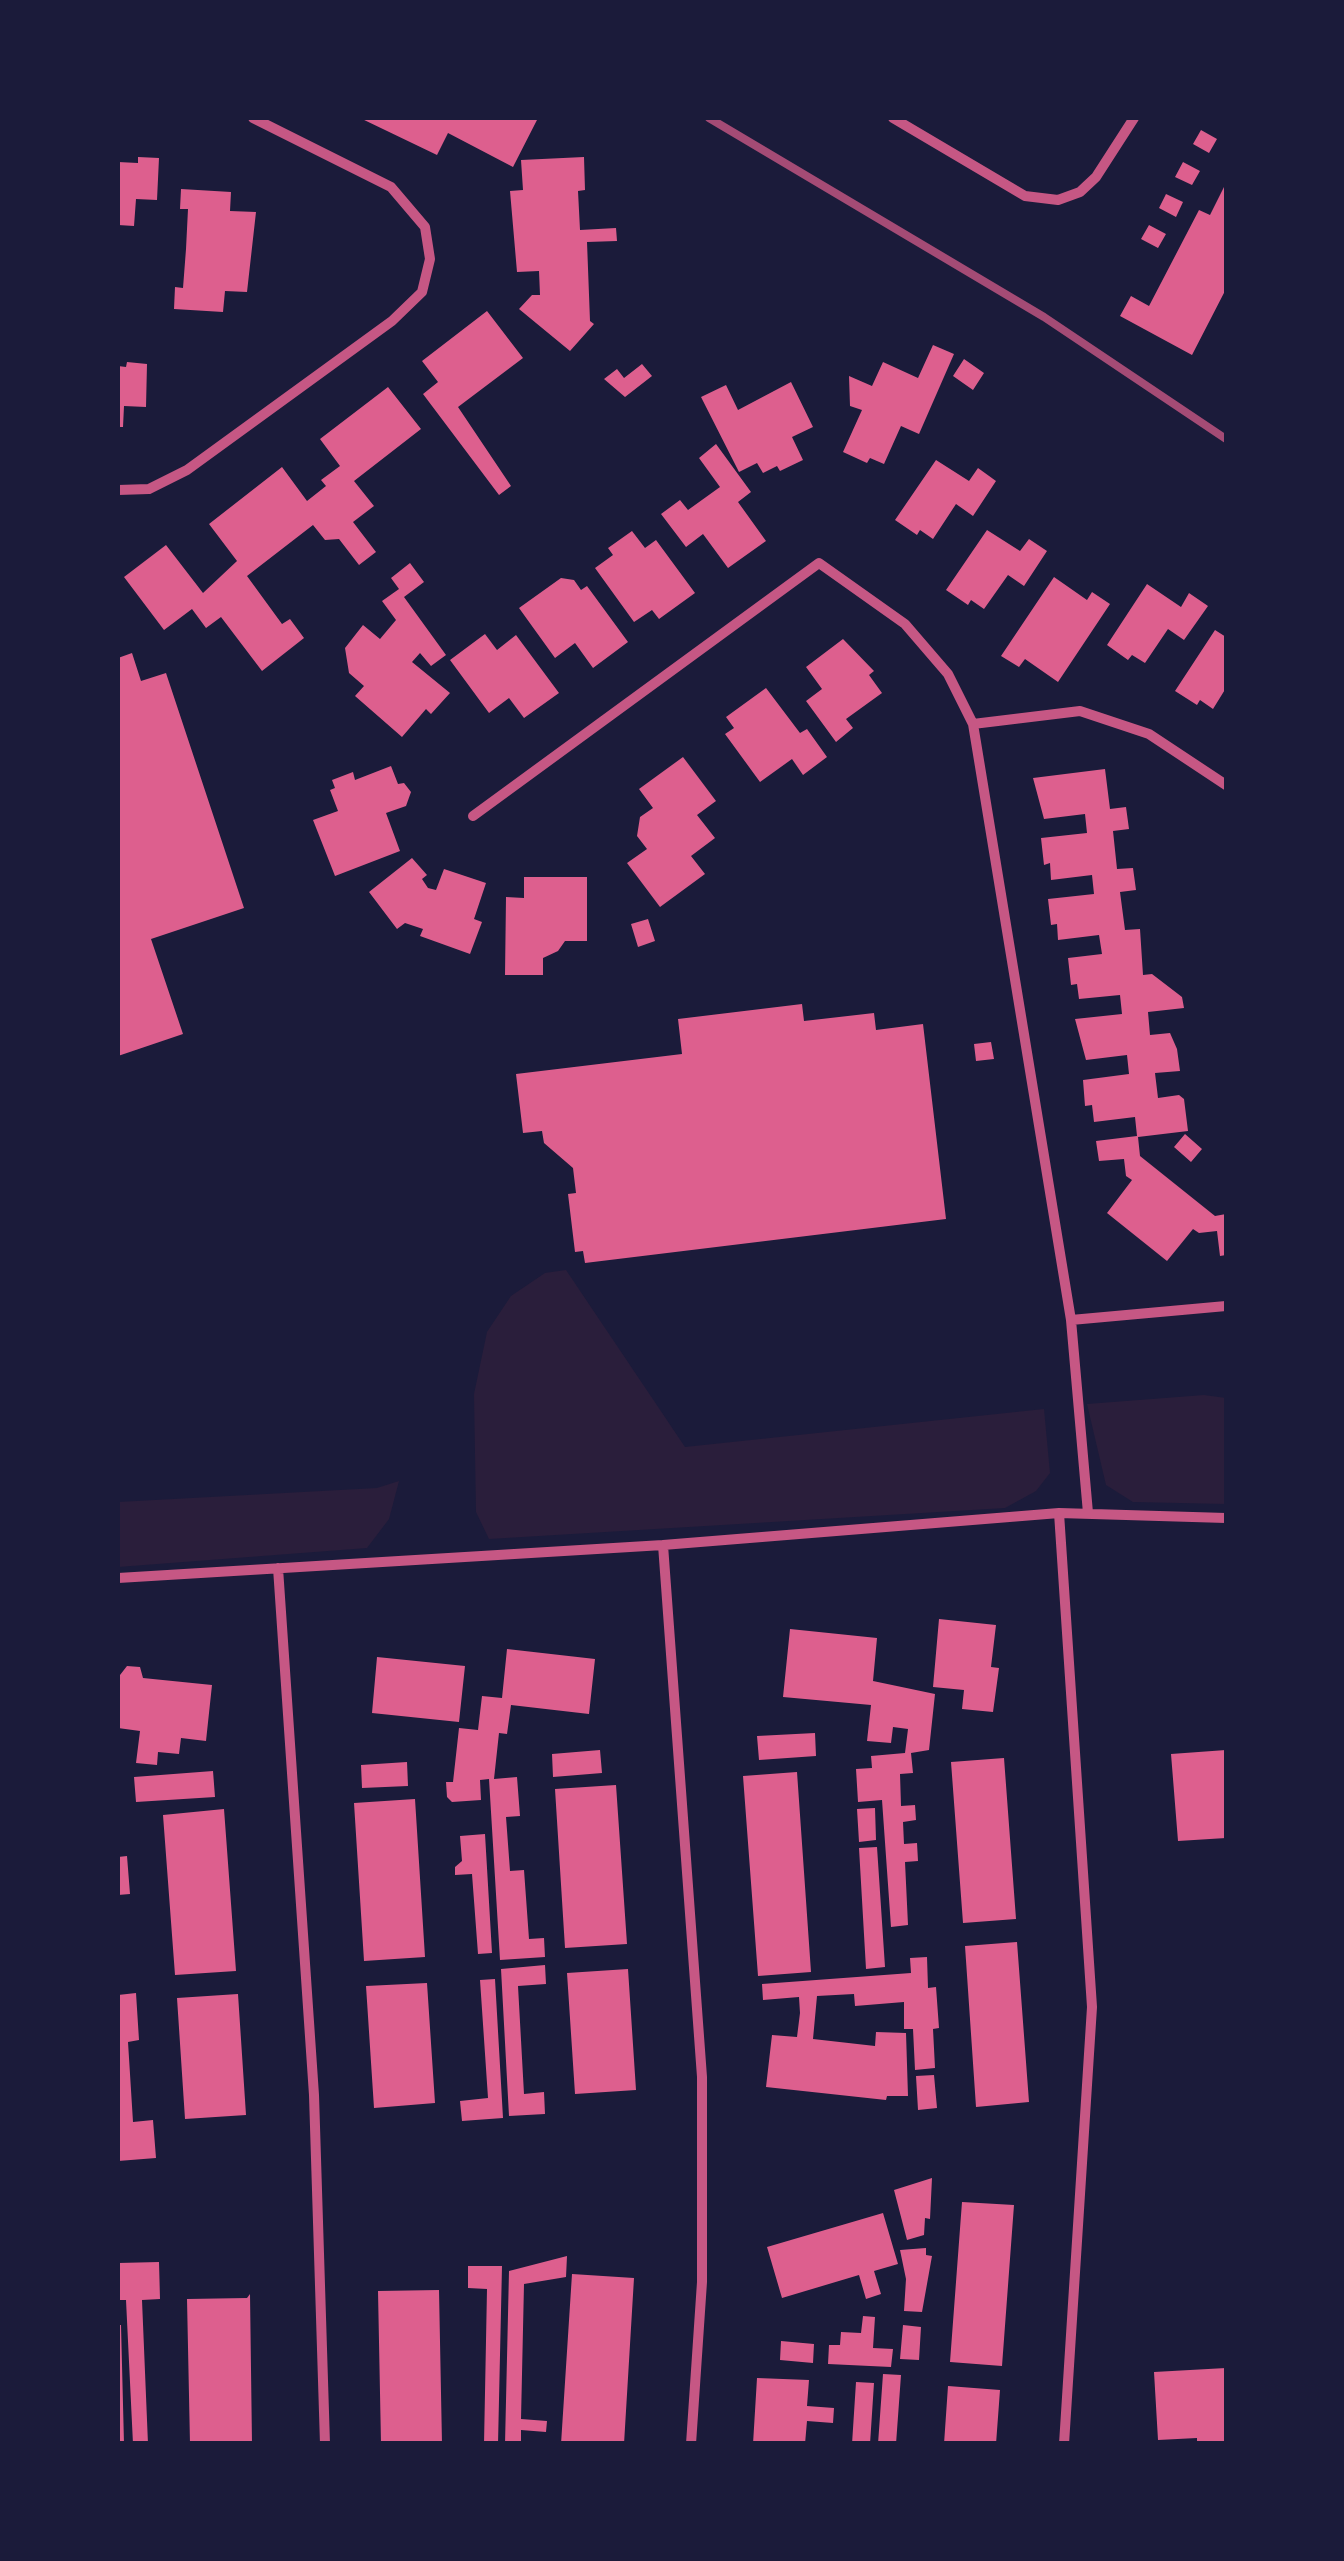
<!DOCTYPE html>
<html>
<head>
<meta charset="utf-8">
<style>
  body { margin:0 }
  #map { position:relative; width:1344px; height:2561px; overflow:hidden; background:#1b1b3a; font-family:Georgia,serif }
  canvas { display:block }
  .frame { position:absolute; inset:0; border:120px solid #1b1b3a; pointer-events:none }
</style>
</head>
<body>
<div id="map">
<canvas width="1344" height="2561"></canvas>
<div class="frame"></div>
</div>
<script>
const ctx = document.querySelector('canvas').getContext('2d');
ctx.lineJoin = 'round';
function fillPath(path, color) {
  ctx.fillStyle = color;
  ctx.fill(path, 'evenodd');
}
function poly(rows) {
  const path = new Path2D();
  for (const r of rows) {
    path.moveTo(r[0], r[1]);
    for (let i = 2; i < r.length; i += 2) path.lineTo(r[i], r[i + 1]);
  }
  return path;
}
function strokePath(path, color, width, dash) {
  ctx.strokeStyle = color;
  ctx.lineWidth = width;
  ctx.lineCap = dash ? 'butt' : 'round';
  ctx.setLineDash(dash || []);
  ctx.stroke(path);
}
fillPath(poly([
  [566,1270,685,1447,1044,1409,1050,1473,1036,1491,1005,1508,489,1539,476,1512,474,1394,487,1332,511,1296,545,1273],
  [1204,1395,1226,1398,1226,1504,1133,1502,1106,1485,1087,1404],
  [399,1481,389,1519,367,1548,118,1567,118,1502,377,1488]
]), '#2a1e3b');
fillPath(poly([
  [360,118,538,118,513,167,448,133,437,155],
  [1201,130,1217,139,1209,153,1193,144],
  [138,157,159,158,157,200,136,199,134,226,118,225,118,162,138,163],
  [584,157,585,190,578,191,580,230,616,228,617,241,587,242,590,321,594,324,570,351,519,309,532,295,540,295,539,271,517,272,510,191,523,190,521,160],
  [1183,162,1200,171,1192,185,1175,177],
  [1226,183,1226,289,1192,355,1120,316,1131,296,1149,306,1199,210,1210,215],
  [181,189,231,192,230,211,256,212,247,292,225,291,223,312,174,309,175,287,183,288,186,249,188,209,180,209],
  [1166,194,1183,202,1176,217,1159,208],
  [1149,225,1166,234,1158,248,1141,239],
  [487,311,523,358,458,407,511,486,499,495,423,394,438,382,422,361],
  [933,345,954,354,919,434,901,426,884,464,870,458,867,463,843,452,862,410,850,406,849,376,872,386,883,362,918,378],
  [964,359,984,373,973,390,953,376],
  [127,362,147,364,146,407,124,406,123,427,118,427,118,366,126,367],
  [642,364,652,376,625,397,604,379,617,369,624,378],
  [791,382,813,427,792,437,803,460,780,471,777,466,763,473,757,463,739,472,701,397,726,385,738,410],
  [388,387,421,429,354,481,374,506,353,522,376,552,359,565,339,539,325,540,313,525,247,576,282,624,290,619,304,638,262,671,221,617,206,628,192,609,164,630,124,577,166,545,203,593,237,561,209,524,282,467,307,501,326,486,321,480,340,466,320,439],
  [716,444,751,492,738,502,766,541,728,568,703,534,686,547,661,514,680,500,688,510,720,487,699,458],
  [936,460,969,481,978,468,996,481,973,516,956,504,933,539,920,530,917,535,895,520],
  [987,530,1020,551,1029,539,1047,551,1024,586,1008,575,984,609,971,600,968,605,946,590],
  [632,531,645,548,656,540,695,593,659,619,652,610,634,622,595,568,613,555,608,548],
  [410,563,424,582,404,597,446,655,431,666,420,653,412,662,450,693,431,714,426,709,402,737,355,696,364,686,349,673,345,648,363,625,380,639,396,620,382,601,399,589,391,578],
  [1054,577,1087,600,1092,592,1110,604,1058,682,1025,659,1019,667,1001,656],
  [561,578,574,580,581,590,587,586,628,642,593,668,575,643,555,658,519,608],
  [1147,584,1181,607,1189,593,1208,606,1184,640,1168,629,1145,663,1132,655,1128,660,1107,645],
  [1215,630,1226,637,1226,688,1213,709,1200,700,1197,705,1175,691],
  [485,634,497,650,516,635,559,693,524,718,509,698,489,713,450,660],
  [843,639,874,671,869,675,882,693,846,719,853,728,836,742,806,701,822,689,806,667],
  [132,653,141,681,166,673,244,908,151,939,183,1034,118,1056,118,658],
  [766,688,800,733,807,729,827,757,803,775,792,759,760,782,725,734,734,728,726,717],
  [683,757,716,801,697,815,715,838,691,856,705,874,660,907,627,863,647,849,637,836,640,817,653,808,639,789],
  [391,766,398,784,404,783,411,792,406,806,386,813,400,851,335,876,313,820,338,811,330,790,335,788,332,780,353,772,355,780],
  [1105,769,1110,809,1126,807,1129,829,1113,831,1117,869,1133,868,1136,890,1120,892,1125,930,1140,929,1143,975,1152,974,1182,997,1184,1008,1148,1012,1150,1035,1170,1033,1177,1049,1180,1071,1155,1073,1158,1098,1179,1095,1184,1099,1188,1131,1138,1137,1140,1156,1215,1216,1226,1214,1226,1255,1220,1256,1217,1231,1199,1233,1193,1229,1167,1261,1107,1213,1132,1180,1126,1176,1124,1159,1099,1161,1096,1141,1137,1136,1135,1117,1094,1122,1092,1105,1085,1106,1083,1080,1129,1074,1127,1055,1086,1060,1075,1019,1122,1014,1120,995,1079,999,1077,984,1071,985,1068,958,1102,954,1099,935,1058,940,1057,924,1051,925,1048,899,1094,894,1092,875,1051,880,1050,863,1044,865,1041,838,1087,833,1085,814,1044,819,1033,778],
  [412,858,427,875,422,879,428,888,436,890,444,869,486,883,474,919,482,922,470,954,420,936,423,929,405,923,397,929,369,892],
  [524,877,587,877,587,941,565,941,558,951,543,958,543,975,505,975,506,897,524,898],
  [648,919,655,941,638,947,631,924],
  [802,1004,804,1021,874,1013,876,1030,923,1024,946,1219,585,1263,583,1251,575,1252,568,1194,576,1193,573,1168,544,1143,542,1131,523,1133,516,1074,682,1054,678,1019],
  [991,1042,994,1059,976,1061,974,1044],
  [1185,1134,1202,1149,1191,1162,1174,1147],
  [939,1619,996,1625,991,1667,999,1668,993,1712,962,1709,964,1690,933,1687],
  [790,1629,877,1638,873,1681,935,1694,929,1750,911,1753,913,1773,900,1774,901,1806,915,1805,916,1820,903,1822,904,1844,917,1843,918,1861,905,1862,908,1925,891,1927,882,1800,858,1802,856,1769,872,1768,871,1756,905,1753,908,1729,893,1727,891,1743,867,1741,871,1705,783,1697],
  [507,1649,595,1659,589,1714,511,1705,507,1734,499,1733,494,1779,517,1777,520,1816,506,1817,510,1871,524,1870,529,1939,544,1938,545,1957,500,1960,489,1779,480,1780,481,1800,452,1802,447,1797,446,1782,453,1782,459,1728,478,1730,482,1696,502,1698],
  [377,1657,465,1666,459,1722,372,1713],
  [127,1666,140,1667,143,1678,212,1685,206,1741,181,1738,179,1754,158,1752,157,1765,136,1763,140,1731,118,1728,120,1675],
  [815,1733,816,1756,759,1760,757,1736],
  [600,1750,602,1773,553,1777,552,1754],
  [1226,1750,1226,1838,1178,1841,1171,1754],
  [1004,1758,1016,1919,963,1923,951,1762],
  [407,1762,408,1786,362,1788,361,1765],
  [213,1771,215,1797,136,1802,134,1777],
  [797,1772,811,1972,758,1976,743,1776],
  [616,1785,627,1944,565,1948,555,1789],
  [415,1799,425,1957,364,1961,354,1803],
  [875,1808,876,1840,859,1842,857,1809],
  [224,1809,236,1971,175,1975,163,1815],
  [485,1834,492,1953,478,1954,472,1874,455,1875,455,1867,462,1861,460,1836],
  [877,1847,885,1967,866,1969,859,1848],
  [127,1856,130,1894,118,1895,118,1857],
  [1017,1942,1029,2102,976,2107,965,1946],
  [927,1957,928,1988,936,1987,939,2028,933,2029,935,2068,915,2070,913,2029,904,2029,904,2002,855,2006,854,1994,817,1996,813,2039,875,2046,876,2032,906,2033,908,2096,887,2096,886,2100,766,2087,772,2035,797,2037,800,2013,799,1997,763,2000,762,1984,911,1973,910,1958],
  [545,1965,546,1984,518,1986,524,2094,544,2092,545,2114,509,2116,501,1969],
  [628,1969,636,2090,575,2094,567,1973],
  [495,1979,503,2118,462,2121,460,2101,488,2098,480,1980],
  [427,1983,435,2103,374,2108,366,1986],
  [136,1993,139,2040,128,2042,133,2122,153,2120,156,2158,118,2161,118,1995],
  [238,1994,246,2115,185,2119,177,1998],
  [934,2075,937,2108,918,2110,916,2076],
  [932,2178,930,2219,925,2218,924,2235,907,2240,894,2190],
  [962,2202,1014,2205,1002,2366,950,2362],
  [883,2213,898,2264,874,2271,881,2294,866,2299,859,2275,782,2298,767,2247],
  [926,2248,926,2255,932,2256,922,2312,904,2311,906,2279,900,2250],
  [567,2256,566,2277,524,2284,521,2419,547,2421,546,2432,521,2430,521,2444,505,2444,509,2271],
  [159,2262,160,2299,142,2300,148,2444,133,2444,126,2300,118,2300,118,2263],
  [468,2266,502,2266,498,2444,484,2444,487,2289,468,2288],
  [572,2274,634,2278,624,2444,561,2444],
  [439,2290,442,2444,381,2444,378,2291],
  [250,2294,252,2444,190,2444,187,2299,247,2298],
  [863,2316,875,2317,873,2348,893,2349,891,2367,828,2364,829,2345,840,2345,841,2332,861,2333],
  [118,2325,121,2325,124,2444,118,2444],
  [903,2325,921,2327,919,2360,900,2359],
  [781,2341,814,2344,813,2363,780,2360],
  [1226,2368,1226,2444,1197,2444,1197,2438,1158,2440,1154,2372],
  [883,2374,901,2375,896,2444,878,2444],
  [757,2378,809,2380,807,2406,834,2408,833,2423,807,2421,805,2444,753,2444],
  [856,2382,874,2383,870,2444,852,2444],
  [948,2386,1000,2390,996,2444,944,2444]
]), '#dd5f8e');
strokePath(poly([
  [893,118,1025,196,1058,200,1080,192,1096,177,1134,118],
  [118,490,149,489,187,470,392,321,422,292,430,259,425,227,391,187,253,118],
  [973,724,1080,711,1149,734,1226,785],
  [473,816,819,563,905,624,948,674,973,724,1071,1320,1088,1513],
  [1071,1320,1226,1306],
  [1059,1513,1092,2007,1064,2444],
  [663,1545,702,2077,702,2282,691,2444],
  [278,1568,314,2095,325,2444],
  [118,1578,663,1545,1059,1513,1226,1518]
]), '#c65784', 10);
strokePath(poly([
  [709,118,1044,317,1226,439]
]), '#a44b75', 8);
</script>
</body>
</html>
